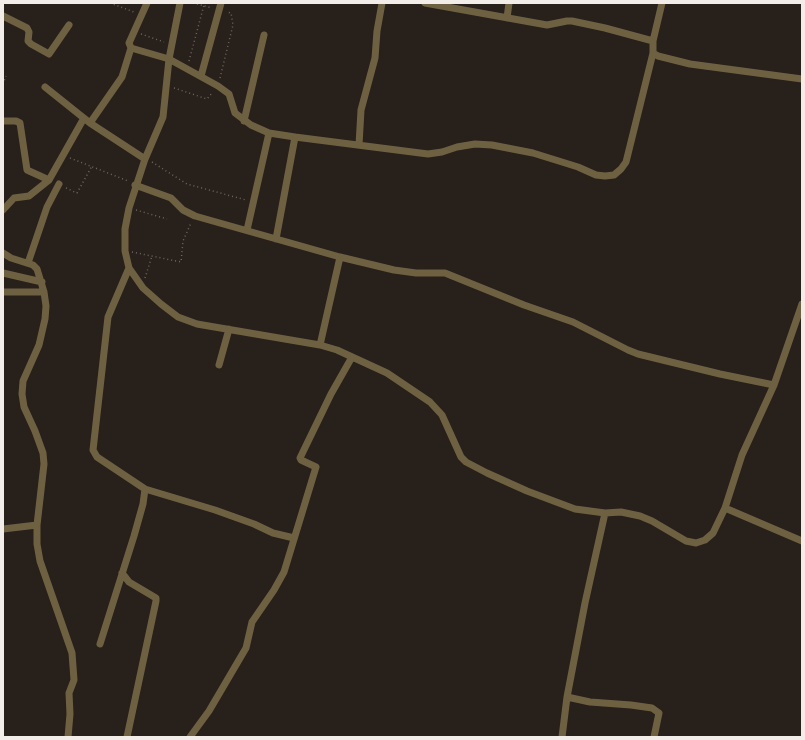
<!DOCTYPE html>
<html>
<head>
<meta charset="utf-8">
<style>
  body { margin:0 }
  #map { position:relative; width:805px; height:740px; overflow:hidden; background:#28201a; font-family:Bitter,serif }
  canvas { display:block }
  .frame { position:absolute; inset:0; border:4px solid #f2ede9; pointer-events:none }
</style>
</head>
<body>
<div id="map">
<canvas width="805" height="740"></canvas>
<div class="frame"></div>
</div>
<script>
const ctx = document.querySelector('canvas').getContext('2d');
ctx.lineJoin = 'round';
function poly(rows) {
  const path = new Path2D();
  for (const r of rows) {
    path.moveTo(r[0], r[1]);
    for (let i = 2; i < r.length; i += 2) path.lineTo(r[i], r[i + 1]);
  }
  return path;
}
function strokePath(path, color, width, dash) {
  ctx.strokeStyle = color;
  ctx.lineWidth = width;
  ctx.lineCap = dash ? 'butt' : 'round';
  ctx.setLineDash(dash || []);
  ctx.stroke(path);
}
strokePath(poly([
  [110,3,134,12],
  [193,3,212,8],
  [141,34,164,42],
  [189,61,204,5],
  [220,78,233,25,231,13,227,12],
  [3,84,6,76],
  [174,88,207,99,213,92],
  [70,158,128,181],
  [152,162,187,184,246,200],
  [66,188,77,193,92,166],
  [136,210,167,219],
  [132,252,181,262,183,241,191,223],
  [145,278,152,256],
  [3,351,4,351]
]), '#6d6661', 1.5, [1, 3]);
strokePath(poly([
  [180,3,169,59,163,117,145,159,129,208,125,229,125,251,129,268,143,288,161,304,178,317,197,324,320,345,337,350,387,373,430,402,442,415,461,457,466,462,487,473,527,491,575,509,605,513,621,512,640,516,652,521,686,541,696,543,705,540,713,533,725,508,742,455,774,385,802,304],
  [425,3,547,25,567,21,572,21,605,28,653,41],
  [3,16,27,28,29,32,28,41,31,44,49,54,69,25],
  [507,18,509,3],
  [131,48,169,59,218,86,229,94,235,113,251,125,269,133,295,137,428,154,442,152,457,147,475,144,492,145,533,153,578,167,596,175,605,176,614,175,621,169,626,162,653,53,653,41,662,3],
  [653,53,658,56,690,64,802,79],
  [201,76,221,3],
  [45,87,90,123,145,159],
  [3,121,16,121,20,123,27,170,49,180],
  [244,121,264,35],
  [90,123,122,77,131,48,129,43,147,3],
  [359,145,361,110,375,58,377,31,382,3],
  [135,185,171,198,183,210,195,216,340,257,394,270,416,273,445,273,524,305,573,322,628,350,638,354,720,374,774,385],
  [3,210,14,198,29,196,49,180,84,118],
  [247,230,269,133],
  [276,239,295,137],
  [3,253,11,258,33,265,37,269,44,292,46,306,45,319,39,345,23,381,22,394,24,407,35,431,43,453,44,464,37,525,37,544,40,561,72,653,74,680,69,693,70,714,68,737],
  [28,263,47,207,59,184],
  [3,273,42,282],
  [3,292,44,292],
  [320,345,340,257],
  [219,365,229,329],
  [145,489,215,510,254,524,273,533,294,538],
  [725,508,802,541],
  [605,513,585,603,567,697,590,702,631,705,652,708,659,713,654,737],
  [3,529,37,525],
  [122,573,129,582,156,598,156,601,127,737],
  [100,644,134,536,143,504,145,489,97,457,93,450,108,317,129,268],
  [190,737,209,711,246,648,252,622,274,590,284,572,316,467,301,460,300,458,331,394,352,357],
  [562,737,567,697]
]), '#6e6142', 7);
</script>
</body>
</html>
